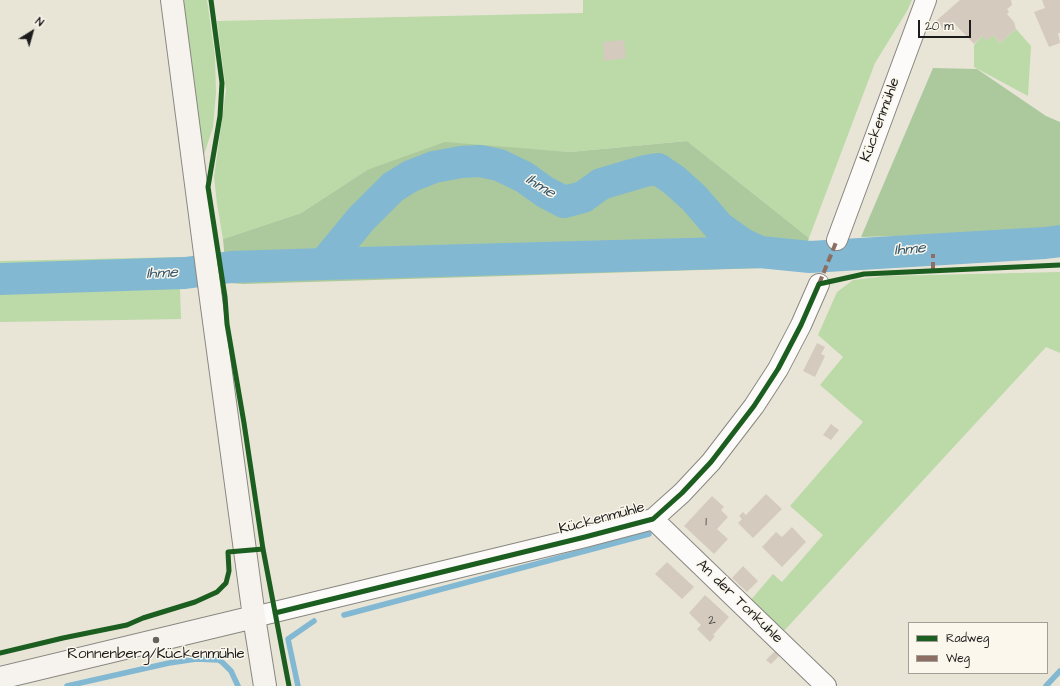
<!DOCTYPE html>
<html>
<head>
<meta charset="utf-8">
<style>
  body { margin:0 }
  #map { position:relative; width:1060px; height:686px; overflow:hidden; background:#e8e5d7; font-family:"Architects Daughter",sans-serif }
  canvas { display:block }
  .legend { position:absolute; left:908px; top:622px; width:140px; height:52px; box-sizing:border-box; background:#fbf7ec; border:1px solid #a29f99; margin:0; padding:5px 7px; list-style:none; font-size:12px; color:#1c1c1c }
  .legend li { display:flex; align-items:center; gap:8px; height:20px }
  .legend b { width:20px; border:1px solid #a29f99 }
  .north { position:absolute; left:12px; top:12px; width:40px; height:40px; -webkit-text-stroke:3px #fbf7ec; paint-order:stroke; rotate:37deg; font-size:11px; font-weight:700; line-height:16px; text-align:center; color:#1c1c1c }
  .north::after { content:''; display:block; margin:auto; width:14px; height:18px; background:#1c1c1c; clip-path:polygon(50% 0,100% 100%,50% 72%,0 100%) }
  .scale { position:absolute; left:918px; top:20px; width:53px; height:18px; box-sizing:border-box; border:2px solid #1c1c1c; border-top:0; padding-left:5px; font-size:12px; line-height:14px; white-space:nowrap; color:#1c1c1c; -webkit-text-stroke:3px #fbf7ec; paint-order:stroke }
</style>
</head>
<body>
<div id="map">
<canvas width="1060" height="686"></canvas>
<ul class="legend">
<li><b style="height:5px;background:#1b5e20"></b>Radweg</li>
<li><b style="height:5px;background:#8d6e63"></b>Weg</li>
</ul>
<div class="north">N</div>
<div class="scale">20 m</div>
</div>
<script>
const ctx = document.querySelector('canvas').getContext('2d');
ctx.lineJoin = 'round';
function fillPath(path, color) {
  ctx.fillStyle = color;
  ctx.fill(path, 'evenodd');
}
function poly(rows) {
  const path = new Path2D();
  for (const r of rows) {
    path.moveTo(r[0], r[1]);
    for (let i = 2; i < r.length; i += 2) path.lineTo(r[i], r[i + 1]);
  }
  return path;
}
function strokePath(path, color, width, dash) {
  ctx.strokeStyle = color;
  ctx.lineWidth = width;
  ctx.lineCap = dash ? 'butt' : 'round';
  ctx.setLineDash(dash || []);
  ctx.stroke(path);
}
function drawText(font, color, halo, rows, align = 'center') {
  ctx.font = font + ' "Architects Daughter",sans-serif';
  ctx.lineWidth = 3;
  ctx.setLineDash([]);
  ctx.textBaseline = 'middle';
  ctx.strokeStyle = halo;
  ctx.fillStyle = color;
  for (const [text, x, y, turn = 0] of rows) {
    ctx.save();
    ctx.translate(x, y);
    ctx.rotate((+turn || 0) * Math.PI / 180);
    ctx.textAlign = isNaN(turn) ? turn : align;
    if (halo) ctx.strokeText(text, 0, 0);
    ctx.fillText(text, 0, 0);
    ctx.restore();
  }
}
fillPath(poly([
  [182,0,207,0,215,56,216,93,213,127,202,161],
  [583,0,912,0,907,11,875,63,809,238,687,141,570,152,525,149,367,170,301,213,223,239,217,204,214,177,226,90,217,21,583,13],
  [1016,29,1031,46,1028,96,974,67,974,45,982,36,993,35,1000,43],
  [179,257,181,319,0,322,0,261],
  [1060,272,1060,353,1046,347,783,632,750,601,773,574,782,582,823,535,790,506,863,422,820,385,843,357,818,335,837,292,853,280,885,276]
]), '#bcd9a8');
fillPath(poly([
  [933,68,977,69,1046,116,1060,122,1060,231,1010,233,861,237],
  [687,141,809,238,799,267,244,284,227,283,223,239,301,213,367,170,445,142,570,152]
]), '#acc99e');
strokePath(poly([
  [344,615,649,534],
  [67,686,169,663,196,659,219,660,223,663,231,671,238,686],
  [298,686,288,639,314,621],
  [1046,686,1060,671]
]), '#82b8d2', 5.5);
strokePath(poly([
  [324,264,760,252],
  [0,279,185,273,231,267,324,264,361,219,393,187,411,176,434,167,461,162,480,161,499,165,524,177,545,192,564,202,583,197,601,184,645,171,658,169,674,180,694,198,719,227,743,244,760,252,810,257,1045,243,1060,241]
]), '#82b8d2', 32);
fillPath(poly([
  [960,0,1011,0,1012,5,1007,9,1009,12,1007,14,1014,22,1016,29,1000,43,993,35,987,41,982,36,974,44,953,22,944,30,936,21],
  [1042,0,1060,0,1060,33,1058,33,1060,43,1049,47,1034,12,1045,8],
  [624,40,626,58,604,61,603,42],
  [817,343,825,347,821,354,825,356,815,377,803,371],
  [831,424,839,430,831,440,823,435],
  [766,494,782,509,753,538,738,523,742,519,739,516,743,512,746,515],
  [712,496,724,507,721,510,728,517,717,529,728,539,714,554,684,526],
  [792,527,806,542,782,567,762,547,776,532,782,537],
  [667,562,694,587,682,599,655,574],
  [743,566,758,581,747,592,732,578],
  [705,595,729,617,713,635,715,636,710,642,697,629,701,625,689,613],
  [775,651,780,655,771,664,766,660]
]), '#d4cabe');
const street = poly([
  [837,240,926,0],
  [653,519,826,686],
  [254,617,585,537,653,519,682,493,711,462,754,406,778,369,801,325,819,284]
]);
const secondary = poly([
  [172,0,211,299,254,617,265,686],
  [0,678,254,617]
]);
strokePath(street, '#888780', 22);
strokePath(secondary, '#888780', 24);
strokePath(street, '#fcfbf9', 20);
strokePath(secondary, '#f6f3ef', 22);
strokePath(poly([
  [933,270,933,254],
  [819,284,837,240]
]), '#8d6e63', 4, [8, 4]);
strokePath(poly([
  [211,0,222,83,220,116,208,187,225,297,227,324,244,423,263,549,289,686],
  [275,613,585,537,653,519,682,493,711,462,754,406,778,369,801,325,819,284,864,274,1060,265],
  [0,653,63,638,127,625,143,618,195,602,217,592,226,583,229,571,228,552,263,549]
]), '#1b5e20', 5);
for (const [x, y, r, color] of [
  [156,640,4,"#63625d"]
]) {
  const dot = new Path2D();
  dot.arc(x, y, r, 0, 2 * Math.PI);
  ctx.fillStyle = color;
  ctx.fill(dot);
  strokePath(dot, '#fbf7ec', 1.5);
}
drawText('13px', '#4a4844', null, [
  ["1",706,522],
  ["2",712,621]
]);
drawText('15px', '#1c1c1c', '#fbf7ec', [
  ["Kückenmühle",881,120,-70],
  ["Kückenmühle",602,519,-15],
  ["An der Tonkuhle",739,602,44]
]);
drawText('15px', '#1c1c1c', '#fbf7ec', [
  ["Ronnenberg/Kückenmühle",156,655]
]);
drawText('italic 16px', '#37596d', '#fbf7ec', [
  ["Ihme",540,187,32],
  ["Ihme",910,250,-4],
  ["Ihme",162,274,-2]
]);
</script>
</body>
</html>
